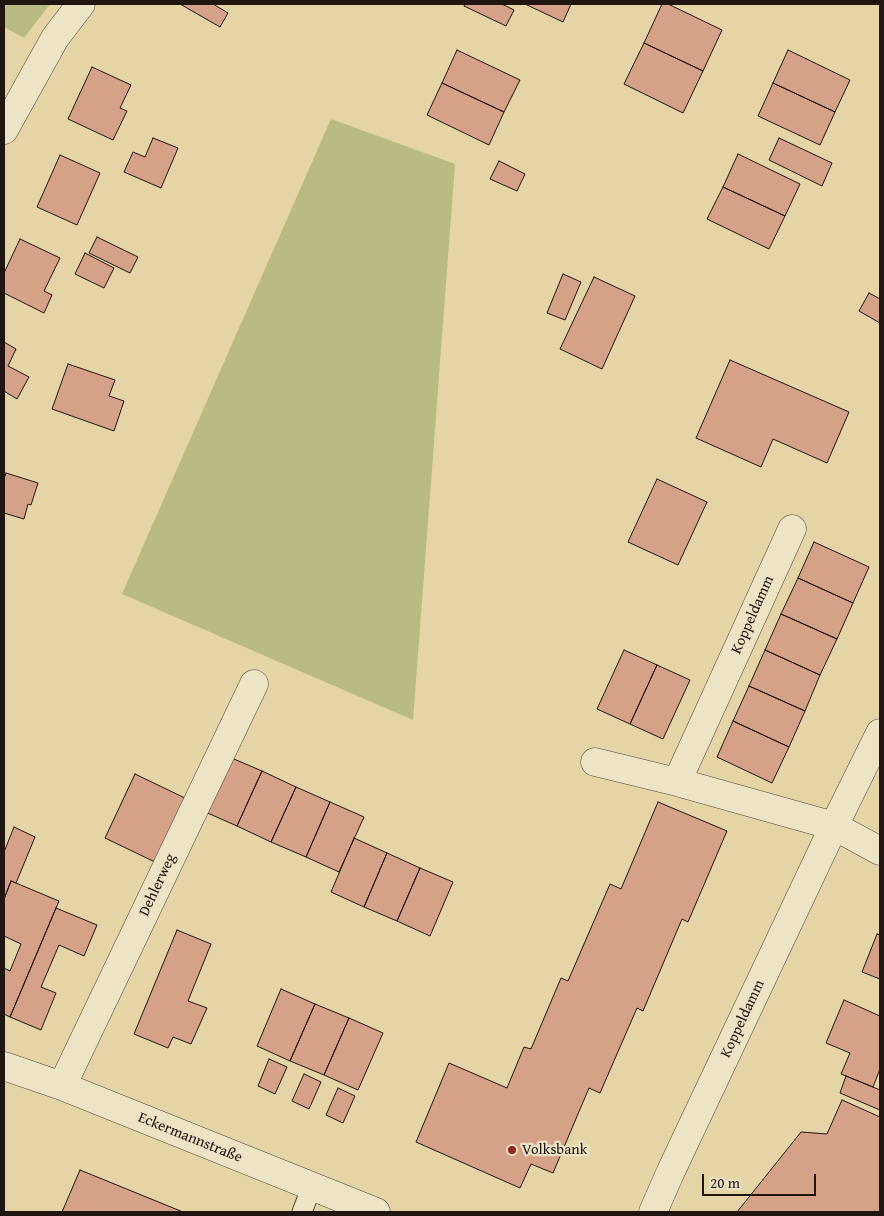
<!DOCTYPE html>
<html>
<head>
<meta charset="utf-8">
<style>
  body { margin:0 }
  #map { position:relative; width:884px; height:1216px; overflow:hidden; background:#e4d4a6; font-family:"Gentium Book Plus",serif }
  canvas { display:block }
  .frame { position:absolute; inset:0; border:5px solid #201510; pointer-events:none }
  .scale { position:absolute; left:702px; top:1174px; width:114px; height:22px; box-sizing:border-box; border:2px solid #201510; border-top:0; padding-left:6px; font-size:15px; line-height:18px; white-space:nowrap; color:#201510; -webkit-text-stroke:4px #ede3c5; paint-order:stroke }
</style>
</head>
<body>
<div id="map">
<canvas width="884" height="1216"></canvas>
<div class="frame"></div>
<div class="scale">20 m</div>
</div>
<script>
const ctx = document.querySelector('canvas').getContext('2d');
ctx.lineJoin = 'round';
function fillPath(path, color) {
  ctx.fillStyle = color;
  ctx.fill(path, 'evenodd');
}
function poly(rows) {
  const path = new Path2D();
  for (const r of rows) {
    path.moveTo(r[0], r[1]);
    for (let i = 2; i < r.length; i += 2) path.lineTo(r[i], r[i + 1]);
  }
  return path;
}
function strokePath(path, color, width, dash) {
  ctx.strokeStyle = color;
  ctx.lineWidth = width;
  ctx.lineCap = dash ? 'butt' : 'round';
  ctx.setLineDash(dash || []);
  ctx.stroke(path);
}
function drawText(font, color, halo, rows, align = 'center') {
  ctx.font = font + ' "Gentium Book Plus",serif';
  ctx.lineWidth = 4.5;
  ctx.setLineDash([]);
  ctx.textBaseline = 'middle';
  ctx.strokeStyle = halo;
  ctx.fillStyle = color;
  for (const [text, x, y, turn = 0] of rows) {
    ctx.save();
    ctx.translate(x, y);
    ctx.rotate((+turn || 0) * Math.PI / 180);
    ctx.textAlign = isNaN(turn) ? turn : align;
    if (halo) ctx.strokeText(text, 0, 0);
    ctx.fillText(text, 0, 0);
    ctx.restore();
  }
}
fillPath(poly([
  [4,4,50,4,24,38,4,27],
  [331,119,455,164,413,720,122,594]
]), '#b9bb83');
const building = poly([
  [180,4,213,4,228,13,220,27,180,4],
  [465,4,502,4,514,10,506,26,464,6,465,4],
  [525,4,571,4,563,22,525,4],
  [662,4,668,4,722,30,703,71,644,43,662,4],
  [644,43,703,71,683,113,624,84,644,43],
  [457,50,520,80,504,112,442,83,457,50],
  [788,50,850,80,835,112,773,83,788,50],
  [92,67,131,85,120,108,127,111,113,140,68,119,92,67],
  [442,83,504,112,489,145,427,115,442,83],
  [773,83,835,112,820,145,758,116,773,83],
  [153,138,178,148,161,188,124,172,133,152,145,157,153,138],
  [779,138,832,163,822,186,769,160,779,138],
  [738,154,800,184,785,216,723,187,738,154],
  [60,155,100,173,77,225,37,207,60,155],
  [499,161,525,174,517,191,490,179,499,161],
  [723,187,785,216,769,249,707,219,723,187],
  [97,237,138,257,130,273,89,253,97,237],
  [20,239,60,258,44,291,52,295,44,313,4,293,4,273,20,239],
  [85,253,114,268,104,288,75,274,85,253],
  [563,274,581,282,565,320,547,313,563,274],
  [594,277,635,296,602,369,560,349,594,277],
  [869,293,880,299,880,323,859,311,869,293],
  [4,342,16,349,8,366,29,377,17,399,4,391,4,342],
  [730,360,849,412,827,463,773,439,761,467,696,438,730,360],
  [68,364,115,380,109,396,124,401,114,431,52,409,68,364],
  [6,473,38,483,31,505,28,504,24,519,4,513,4,479,6,473],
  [657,479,707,502,678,565,628,542,657,479],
  [814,542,869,567,853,603,798,578,814,542],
  [798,578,853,603,837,639,781,614,798,578],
  [781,614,837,639,820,675,765,650,781,614],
  [624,650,657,665,630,724,597,709,624,650],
  [765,650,820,675,805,711,749,686,765,650],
  [657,665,690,680,663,739,630,724,657,665],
  [749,686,805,711,789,747,733,721,749,686],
  [733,721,789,747,772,783,717,757,733,721],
  [227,756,262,771,237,826,203,811,227,756],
  [262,771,296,787,271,842,237,826,262,771],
  [135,774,189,800,159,864,105,838,135,774],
  [296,787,330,802,306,857,271,842,296,787],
  [330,802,364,817,339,872,306,857,330,802],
  [658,802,727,831,688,922,682,919,643,1011,637,1008,600,1093,589,1088,553,1173,531,1164,520,1188,416,1142,449,1063,507,1088,524,1047,531,1049,561,978,568,981,610,884,621,889,658,802],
  [14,827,35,837,16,883,11,881,4,899,4,852,14,827],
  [354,838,387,853,364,907,331,892,354,838],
  [387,853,420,868,397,921,364,907,387,853],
  [420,868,453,882,430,936,397,921,420,868],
  [11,881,59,901,10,1017,4,1014,4,968,10,971,21,944,4,936,4,899,11,881],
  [56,908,97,925,84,956,59,945,41,987,56,993,41,1030,10,1017,56,908],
  [177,930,211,944,188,1001,207,1008,191,1044,173,1037,168,1048,134,1034,177,930],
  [877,934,880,935,880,979,862,972,877,934],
  [281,989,315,1004,290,1061,257,1046,281,989],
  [844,1000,880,1016,880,1069,873,1087,841,1074,850,1053,826,1043,844,1000],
  [315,1004,349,1018,324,1075,290,1061,315,1004],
  [349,1018,383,1033,358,1090,324,1075,349,1018],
  [269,1059,287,1067,275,1094,258,1086,269,1059],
  [304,1074,321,1082,309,1109,292,1101,304,1074],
  [846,1076,880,1090,880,1110,840,1093,846,1076],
  [338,1088,355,1096,343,1123,326,1115,338,1088],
  [842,1100,880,1117,880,1212,737,1212,801,1132,827,1134,842,1100],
  [80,1170,183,1212,62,1212,80,1170]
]);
fillPath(building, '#d6a287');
strokePath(building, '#201510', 1);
const service = poly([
  [302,1212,312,1186]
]);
const minor = poly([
  [4,130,55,38,81,4],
  [595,762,677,782,834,826,880,851],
  [677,782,792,529],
  [4,1066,62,1086,376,1212],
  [62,1086,254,684],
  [653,1212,671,1171,834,826,880,733]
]);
strokePath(service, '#514536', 21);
strokePath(minor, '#514536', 29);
strokePath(service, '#ede3c5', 19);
strokePath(minor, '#ede3c5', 28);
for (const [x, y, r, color] of [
  [512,1150,5,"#8f2418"]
]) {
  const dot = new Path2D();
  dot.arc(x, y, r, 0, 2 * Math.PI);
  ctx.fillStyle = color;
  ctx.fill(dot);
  strokePath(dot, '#ede3c5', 2);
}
drawText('15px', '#201510', '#ede3c5', [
  ["Koppeldamm",753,615,-66],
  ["Dehlerweg",158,885,-65],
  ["Koppeldamm",743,1019,-65],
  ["Eckermannstraße",190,1138,22]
]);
drawText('15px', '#201510', '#ede3c5', [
  ["Volksbank",522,1150]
], 'left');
</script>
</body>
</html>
